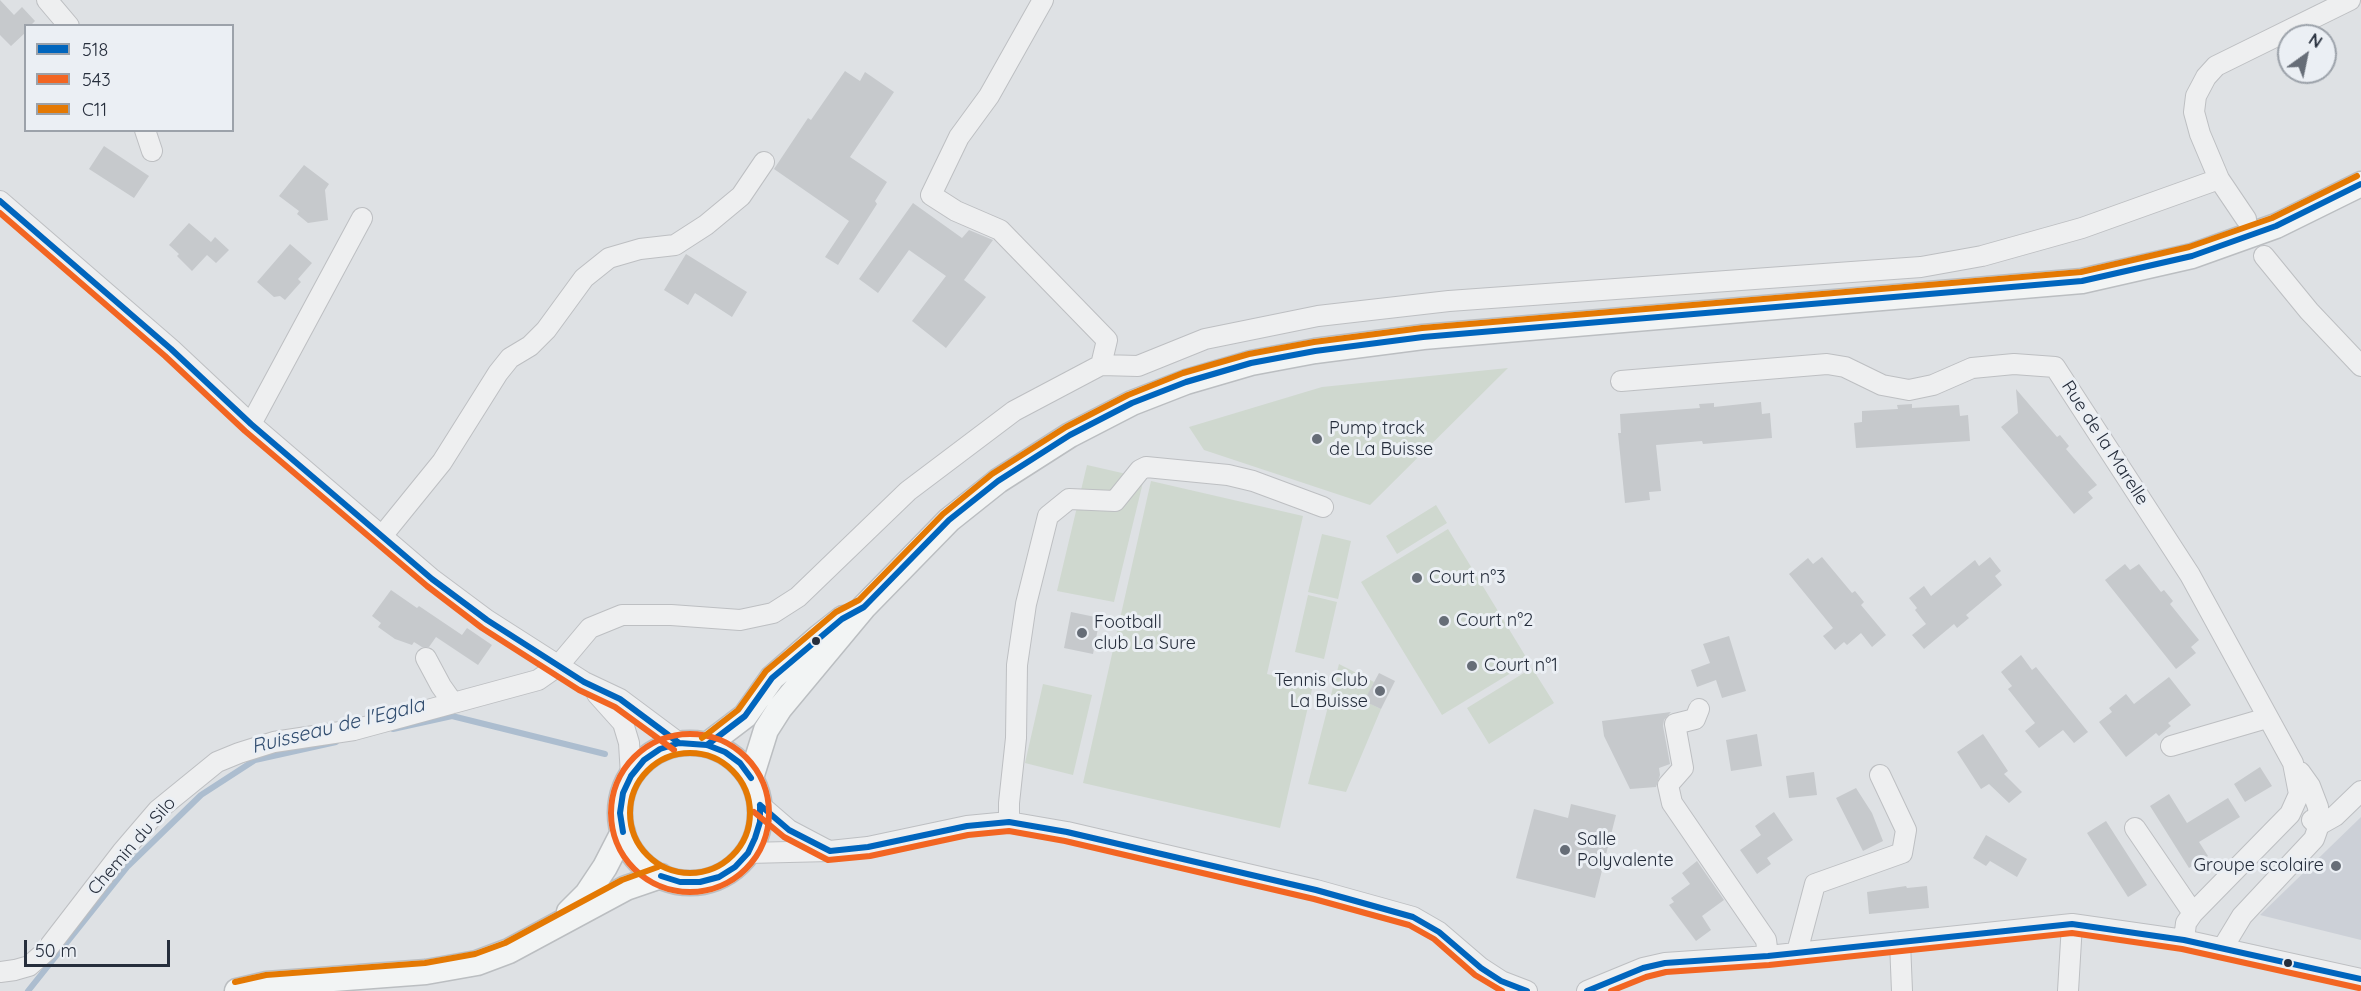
<!DOCTYPE html>
<html>
<head>
<meta charset="utf-8">
<style>
  body { margin:0 }
  #map { position:relative; width:2361px; height:991px; overflow:hidden; background:#dee1e4; font-family:Quicksand,sans-serif }
  canvas { display:block }
  .legend { position:absolute; left:24px; top:24px; width:210px; height:108px; box-sizing:border-box; background:#ebeff4; border:2px solid #9ca2aa; margin:0; padding:8px 10px; list-style:none; font-size:18px; color:#262e3c }
  .legend li { display:flex; align-items:center; gap:12px; height:30px }
  .legend b { width:30px; border:2px solid #9ca2aa }
  .north { position:absolute; left:2277px; top:24px; width:60px; height:60px; box-sizing:border-box; background:#ebeff4; border:2px solid #9ca2aa; border-radius:50%; rotate:33deg; font-size:16px; font-weight:700; line-height:24px; text-align:center; color:#262e3c }
  .north::after { content:''; display:block; margin:auto; width:21px; height:27px; background:#666d77; clip-path:polygon(50% 0,100% 100%,50% 72%,0 100%) }
  .scale { position:absolute; left:24px; top:940px; width:146px; height:27px; box-sizing:border-box; border:3px solid #262e3c; border-top:0; padding-left:8px; font-size:18px; line-height:21px; white-space:nowrap; color:#262e3c; -webkit-text-stroke:4px #ebeff4; paint-order:stroke }
</style>
</head>
<body>
<div id="map">
<canvas width="2361" height="991"></canvas>
<ul class="legend">
<li><b style="height:8px;background:#0065bd"></b>518</li>
<li><b style="height:8px;background:#f26522"></b>543</li>
<li><b style="height:8px;background:#e47903"></b>C11</li>
</ul>
<div class="north">N</div>
<div class="scale">50 m</div>
</div>
<script>
const ctx = document.querySelector('canvas').getContext('2d');
ctx.lineJoin = 'round';
function fillPath(path, color) {
  ctx.fillStyle = color;
  ctx.fill(path, 'evenodd');
}
function poly(rows) {
  const path = new Path2D();
  for (const r of rows) {
    if (r.length === 3) {
      path.moveTo(r[0] + r[2], r[1]);
      path.arc(r[0], r[1], r[2], 0, 2 * Math.PI);
      continue;
    }
    path.moveTo(r[0], r[1]);
    for (let i = 2; i < r.length; i += 2) path.lineTo(r[i], r[i + 1]);
  }
  return path;
}
function strokePath(path, color, width, dash) {
  ctx.strokeStyle = color;
  ctx.lineWidth = width;
  ctx.lineCap = dash ? 'butt' : 'round';
  ctx.setLineDash(dash || []);
  ctx.stroke(path);
}
function drawText(font, color, halo, rows, align = 'center') {
  ctx.font = font + ' Quicksand,sans-serif';
  ctx.lineWidth = 6;
  ctx.setLineDash([]);
  ctx.textBaseline = 'middle';
  ctx.strokeStyle = halo;
  ctx.fillStyle = color;
  for (const [text, x, y, turn = 0] of rows) {
    ctx.save();
    ctx.translate(x, y);
    ctx.rotate((+turn || 0) * Math.PI / 180);
    ctx.textAlign = isNaN(turn) ? turn : align;
    if (halo) ctx.strokeText(text, 0, 0);
    ctx.fillText(text, 0, 0);
    ctx.restore();
  }
}
fillPath(poly([
  [2361,817,2361,940,2260,915]
]), '#ccd0d7');
fillPath(poly([
  [1508,368,1370,505,1204,450,1189,427,1322,387],
  [1087,465,1144,478,1114,602,1057,591],
  [1151,481,1303,516,1267,674,1313,685,1280,828,1083,783],
  [1436,505,1447,523,1397,554,1386,536],
  [1448,529,1529,662,1442,715,1361,582],
  [1322,534,1351,541,1338,599,1308,592],
  [1308,595,1337,602,1324,659,1295,652],
  [1339,664,1374,682,1365,701,1381,709,1346,792,1308,784],
  [1532,668,1554,703,1489,744,1467,708],
  [1043,684,1092,695,1073,775,1025,763]
]), '#cfd8cf');
strokePath(poly([
  [393,729,452,716,605,754],
  [28,991,128,866,201,795,255,760,336,742]
]), '#acbdcf', 6);
fillPath(poly([
  [0,0,14,15,22,7,35,21,30,26,26,26,26,32,11,46,0,35],
  [845,71,860,81,865,72,894,92,850,157,887,182,875,201,877,204,838,265,825,257,849,221,774,169,808,118,811,120],
  [104,146,149,176,134,198,89,169],
  [304,165,329,184,325,190,328,220,308,223,297,214,299,211,279,196],
  [913,203,962,238,969,230,993,240,964,280,986,297,946,348,912,321,946,276,909,250,878,293,859,279],
  [189,223,211,242,215,237,229,250,216,263,207,255,192,271,177,256,179,254,169,245],
  [290,244,312,263,298,279,301,282,285,300,280,296,274,297,257,282],
  [686,254,747,292,732,317,695,293,688,305,664,290],
  [2016,389,2057,437,2060,435,2069,446,2066,449,2097,485,2088,492,2093,498,2074,514,2001,427,2018,413],
  [1761,402,1762,414,1770,413,1772,438,1703,444,1702,441,1656,445,1661,491,1649,492,1650,500,1625,503,1618,433,1621,433,1620,414,1700,408,1699,404,1714,403,1714,407],
  [1912,404,1912,408,1959,405,1960,416,1968,415,1970,441,1856,448,1854,423,1862,422,1862,411,1898,409,1897,405],
  [1822,557,1852,593,1855,591,1864,602,1861,605,1886,635,1872,647,1861,633,1847,645,1844,642,1835,650,1823,636,1833,628,1789,574,1808,558,1813,564],
  [1990,557,2001,571,1995,576,2002,585,1966,615,1969,618,1957,628,1954,624,1924,649,1912,635,1926,624,1915,610,1917,608,1909,598,1924,586,1931,596,1975,560,1979,566],
  [2125,564,2130,570,2139,564,2161,592,2164,590,2173,601,2170,604,2199,640,2191,647,2196,653,2176,669,2105,580],
  [391,590,417,608,419,606,462,635,467,628,492,645,478,665,436,637,429,647,422,647,414,642,412,645,395,639,378,627,381,623,372,616],
  [1071,612,1100,618,1093,654,1064,648],
  [1729,636,1746,691,1722,698,1716,680,1697,687,1691,670,1710,663,1703,644],
  [2021,655,2032,670,2036,667,2088,732,2074,743,2063,730,2039,748,2025,731,2035,723,2008,689,2012,686,2001,672],
  [1379,673,1395,681,1381,709,1364,701],
  [2169,677,2191,705,2168,723,2171,726,2159,736,2156,733,2126,757,2099,722,2112,712,2109,708,2126,694,2134,704],
  [1671,712,1664,720,1663,726,1670,764,1659,768,1660,775,1656,787,1630,789,1604,736,1602,721],
  [1757,734,1762,766,1731,771,1726,740],
  [1983,734,2008,771,2004,774,2022,792,2009,803,1989,784,1981,789,1957,752],
  [2260,767,2272,786,2245,802,2234,784],
  [1814,772,1817,795,1789,798,1786,776],
  [1856,788,1872,813,1883,841,1863,851,1836,798],
  [2169,794,2187,823,2228,798,2240,817,2199,842,2208,856,2189,868,2150,806],
  [1571,804,1616,815,1595,898,1516,878,1534,809,1568,818],
  [1774,812,1793,840,1767,858,1771,864,1757,874,1740,850,1761,835,1755,826],
  [2106,821,2147,885,2128,897,2087,833],
  [1986,835,2027,859,2017,877,1990,861,1986,866,1973,858],
  [1697,861,1724,900,1702,916,1711,930,1696,941,1669,905,1674,902,1671,898,1690,884,1682,873],
  [1906,886,1907,888,1927,886,1929,908,1869,914,1867,892]
]), '#c6c9cc');
const minor = poly([
  [47,0,69,26],
  [145,130,152,151],
  [0,201,171,349,251,424,432,579,487,620,584,682,620,699,679,743],
  [2246,219,2219,179,2200,134,2194,112,2196,96,2206,77,2216,66,2350,0],
  [2264,256,2309,311,2361,366],
  [1101,365,1138,366,1205,339,1318,316,1449,301,1921,267,1982,256,2082,228,2219,179],
  [1621,381,1827,364,1845,367,1882,385,1909,390,1933,385,1972,368,2014,364,2055,367,2190,575,2293,763,2299,794,2290,814,2193,913,2186,923,2184,940],
  [251,424,362,218],
  [382,536,442,462,498,373,510,358,530,346,546,330,584,278,609,258,640,249,675,245,706,225,741,196,764,162],
  [426,658,441,686,453,703],
  [597,694,623,723,629,743,631,776],
  [1699,709,1695,719,1675,724,1683,768,1668,785,1672,803,1766,940,1768,956],
  [2171,746,2267,718],
  [760,805,789,830,827,850],
  [2312,820,2319,825,2335,816,2361,791],
  [1009,822,1009,803,1016,738,1017,665,1026,604,1048,516,1069,499,1115,501,1140,470,1146,467,1228,475,1253,481,1323,507],
  [2135,828,2193,913],
  [748,853,830,851,868,847,967,826,1009,822,1067,832,1316,890,1413,917,1439,932,1481,968,1501,981,1527,991],
  [1900,942,1902,991],
  [2222,949,2242,916,2314,839,2319,825,2318,807,2310,786,2300,772],
  [1797,952,1815,884,1902,853,1906,830,1880,775],
  [0,972,15,970,29,966,45,952,122,852,158,810,217,762,239,753,274,742,354,730,538,680,558,666,590,628,622,615,671,615,740,620,773,613,798,597,908,491,1014,411,1101,365,1107,340,1000,230,956,211,931,195,959,137,989,96,1043,0],
  [1587,991,1643,968,1665,963,1768,956,2072,924,2184,940,2361,979],
  [2068,991,2072,924]
]);
const major = poly([
  [690,813,70],
  [707,745,745,716,772,678,819,637,843,618],
  [751,778,766,730,780,708,864,607,949,520,998,481,1070,435,1132,403,1186,382,1251,363,1315,351,1423,337,2082,281,2192,256,2276,226,2361,184],
  [569,912,587,894,605,867,623,832],
  [237,991,267,984,426,972,477,963,509,951,626,888,661,876]
]);
strokePath(minor, '#bdbfc2', 22);
strokePath(major, '#bbbec1', 27);
strokePath(minor, '#eeeff0', 20);
strokePath(major, '#f2f4f4', 24);
strokePath(poly([
  [0,201,171,349,251,424,432,579,487,620,584,682,620,699,679,743],
  [707,745,745,716,772,678,842,619,864,607,949,520,998,481,1070,435,1132,403,1186,382,1251,363,1315,351,1423,337,2082,281,2192,256,2276,226,2361,184],
  [760,805,789,830,830,851,868,847,967,826,1009,822,1067,832,1316,890,1413,917,1439,932,1481,968,1501,981,1527,991],
  [623,832,620,813,623,793,631,776,644,760,660,749,679,743,707,745,725,752,740,763,751,778],
  [661,876,680,882,700,882,719,877,735,867,748,853,755,838,760,822,760,805],
  [1587,991,1643,968,1665,963,1768,956,2072,924,2184,940,2361,979]
]), '#0065bd', 6);
strokePath(poly([
  [0,213,165,356,245,431,427,586,482,628,579,690,615,707,674,750],
  [690,813,79],
  [754,812,784,837,828,860,870,856,968,835,1009,831,1065,841,1314,899,1409,925,1434,939,1475,975,1502,991],
  [1611,991,1646,977,1666,972,1769,965,2072,933,2182,949,2359,988]
]), '#f26522', 6);
strokePath(poly([
  [702,738,738,710,766,671,836,612,859,600,943,514,992,474,1066,427,1128,395,1183,373,1249,354,1314,342,1422,328,2081,272,2189,247,2272,218,2357,176],
  [690,813,60],
  [235,982,266,975,425,963,475,954,505,943,622,880,658,867]
]), '#e47903', 6);
for (const [x, y, r, color] of [
  [1317,439,6,"#666d77"],
  [1417,578,6,"#666d77"],
  [1444,621,6,"#666d77"],
  [1082,633,6,"#666d77"],
  [816,641,5,"#262e3c"],
  [1472,666,6,"#666d77"],
  [1380,691,6,"#666d77"],
  [1565,850,6,"#666d77"],
  [2336,866,6,"#666d77"],
  [2288,963,5,"#262e3c"]
]) {
  const dot = new Path2D();
  dot.arc(x, y, r, 0, 2 * Math.PI);
  ctx.fillStyle = color;
  ctx.fill(dot);
  strokePath(dot, '#ebeff4', 2);
}
drawText('18px', '#262e3c', '#ebeff4', [
  ["Pump track",1329,429],
  ["de La Buisse",1329,450],
  ["Court n°3",1429,578],
  ["Court n°2",1456,621],
  ["Football",1094,623],
  ["club La Sure",1094,644],
  ["Court n°1",1484,666],
  ["Tennis Club",1368,681,"right"],
  ["La Buisse",1368,702,"right"],
  ["Salle",1577,840],
  ["Polyvalente",1577,861],
  ["Groupe scolaire",2324,866,"right"]
], 'left');
drawText('18px', '#262e3c', '#ebeff4', [
  ["Rue de la Marelle",2105,443,57],
  ["Chemin du Silo",132,846,-49]
]);
drawText('italic 20px', '#314d6f', '#ebeff4', [
  ["Ruisseau de l'Egala",338,726,-14]
]);
</script>
</body>
</html>
